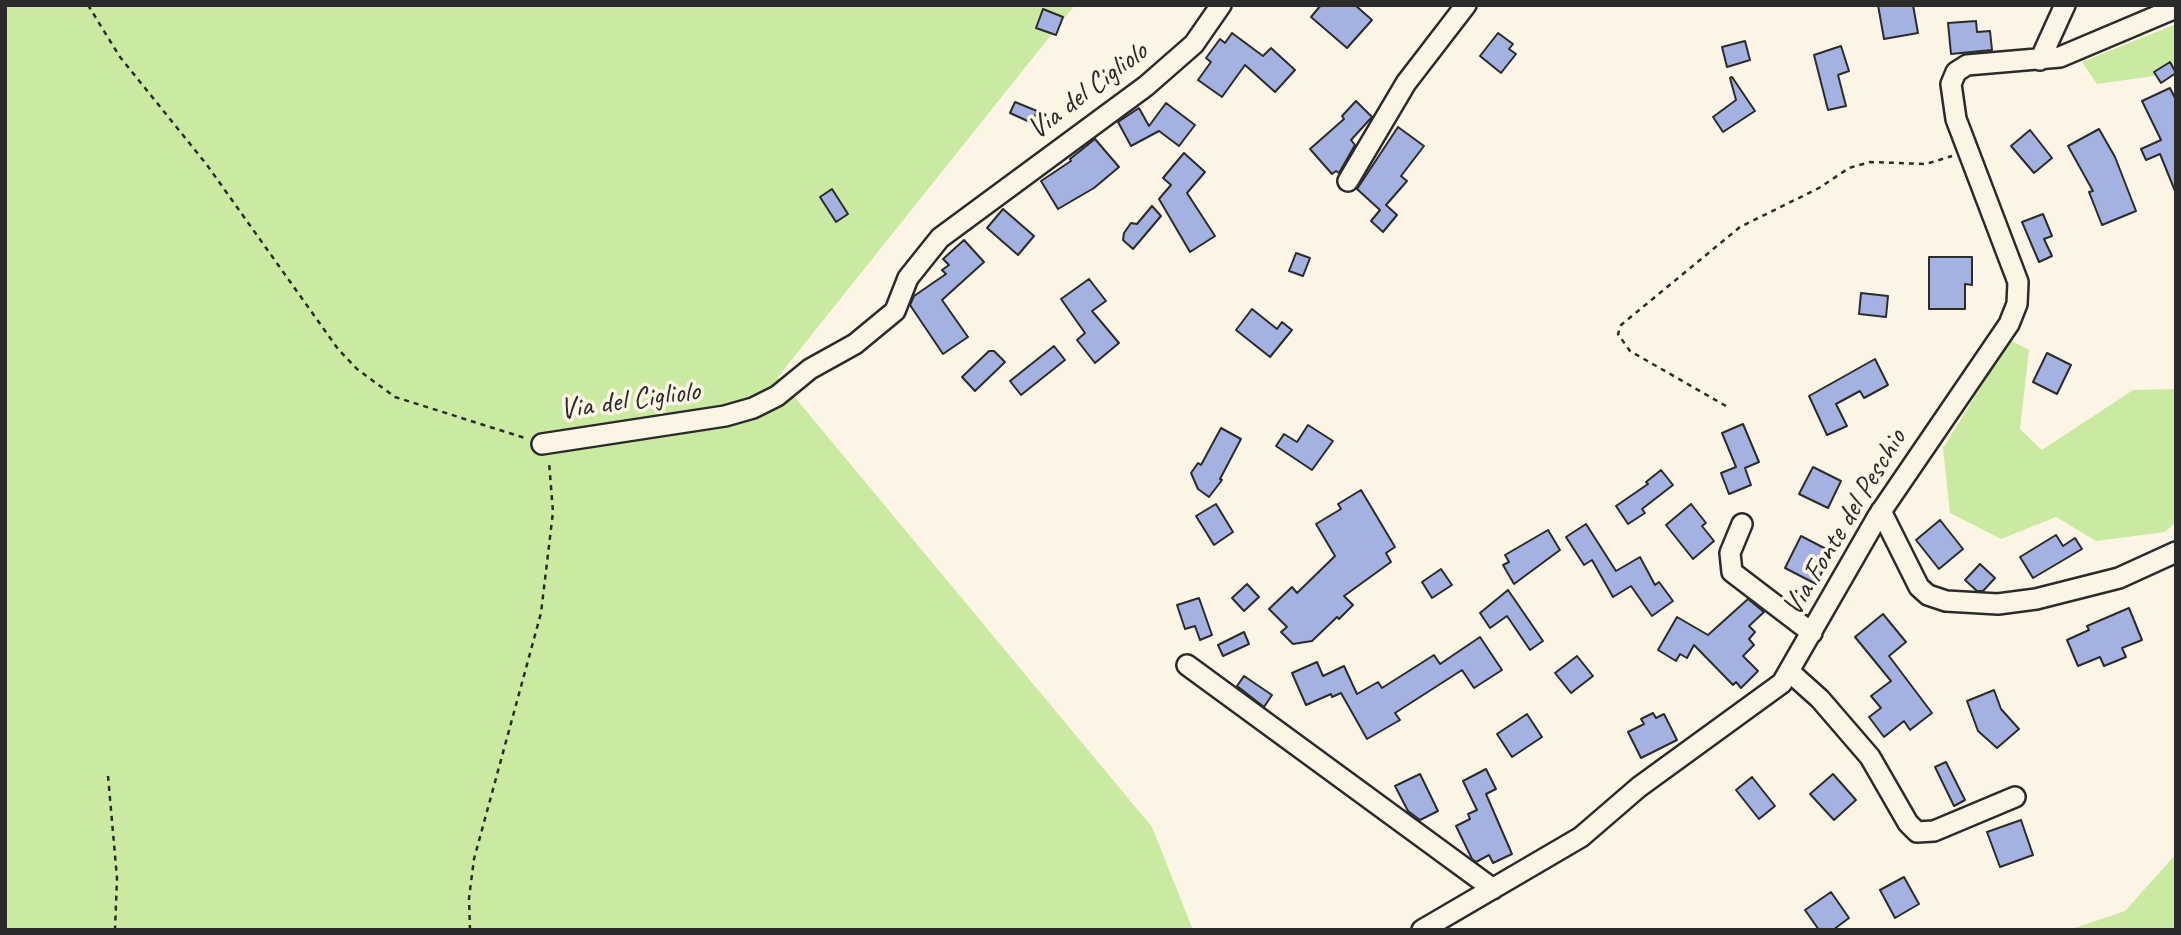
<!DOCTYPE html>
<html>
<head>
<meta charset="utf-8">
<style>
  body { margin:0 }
  #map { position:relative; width:2181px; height:935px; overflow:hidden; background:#fcf5e5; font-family:Caveat,sans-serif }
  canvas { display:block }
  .frame { position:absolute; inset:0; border:7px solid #2b2b2b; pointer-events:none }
</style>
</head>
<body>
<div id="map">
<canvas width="2181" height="935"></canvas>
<div class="frame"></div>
</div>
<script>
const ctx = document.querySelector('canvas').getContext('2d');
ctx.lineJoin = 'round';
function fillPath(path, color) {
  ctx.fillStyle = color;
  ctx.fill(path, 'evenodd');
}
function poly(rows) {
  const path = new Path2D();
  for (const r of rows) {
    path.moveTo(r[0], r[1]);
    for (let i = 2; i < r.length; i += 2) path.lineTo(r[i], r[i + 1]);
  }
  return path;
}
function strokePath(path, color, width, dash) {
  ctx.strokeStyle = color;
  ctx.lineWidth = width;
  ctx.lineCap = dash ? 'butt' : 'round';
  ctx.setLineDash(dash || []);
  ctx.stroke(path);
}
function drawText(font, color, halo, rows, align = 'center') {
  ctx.font = font + ' Caveat,sans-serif';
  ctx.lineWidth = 7;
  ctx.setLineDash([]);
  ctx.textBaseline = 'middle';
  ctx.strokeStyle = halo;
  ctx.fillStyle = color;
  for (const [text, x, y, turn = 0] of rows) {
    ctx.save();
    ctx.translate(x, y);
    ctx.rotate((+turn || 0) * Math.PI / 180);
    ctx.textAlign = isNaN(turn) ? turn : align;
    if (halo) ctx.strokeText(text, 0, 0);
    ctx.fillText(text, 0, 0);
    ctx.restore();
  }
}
fillPath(poly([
  [5,5,1075,5,778,377,1152,827,1193,930,5,930],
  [2176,24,2176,73,2097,84,2082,62],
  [2010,340,2029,350,2020,429,2042,450,2133,390,2176,389,2176,522,2165,532,2096,541,2056,517,2001,539,1950,513,1943,448],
  [2176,854,2176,930,2069,930,2125,911]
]), '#caeaa2');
const building = poly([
  [1321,5,1355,5,1372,20,1347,48,1311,17,1321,5],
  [1878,5,1913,5,1918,33,1884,39,1878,5],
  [1043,9,1063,17,1056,35,1036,28,1043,9],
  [1976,21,1977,32,1990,31,1992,50,1951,54,1948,23,1976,21],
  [1232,33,1263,56,1271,48,1295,70,1275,92,1245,65,1222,97,1198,80,1211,62,1206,58,1220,39,1225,43,1232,33],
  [1498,33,1513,44,1509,49,1516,54,1501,73,1480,56,1498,33],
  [1745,41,1750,60,1727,67,1722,47,1745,41],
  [1841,46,1849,71,1838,75,1846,106,1828,110,1814,55,1841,46],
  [2170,62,2176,73,2161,83,2154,72,2170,62],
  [1732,77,1755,111,1723,132,1713,117,1736,100,1730,78,1732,77],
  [2170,88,2176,100,2175,191,2160,154,2146,160,2141,149,2161,140,2142,101,2170,88],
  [1356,101,1372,117,1351,140,1355,145,1339,173,1336,171,1332,174,1310,149,1344,119,1342,116,1356,101],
  [1015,102,1037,111,1032,123,1010,113,1015,102],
  [1166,103,1195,125,1179,146,1159,131,1131,146,1118,122,1139,108,1149,126,1166,103],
  [1398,127,1424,146,1401,176,1407,181,1386,205,1397,215,1383,232,1371,221,1380,210,1357,189,1398,127],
  [2099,129,2115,157,2136,211,2102,225,2089,192,2093,191,2068,146,2099,129],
  [2030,130,2052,158,2034,173,2011,146,2030,130],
  [1095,139,1119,167,1094,188,1058,209,1041,181,1071,161,1070,159,1095,139],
  [1184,153,1205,172,1187,193,1215,236,1190,252,1159,199,1171,185,1163,178,1184,153],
  [832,189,848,214,836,222,820,197,832,189],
  [1152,206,1161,216,1133,249,1123,240,1124,233,1131,223,1137,224,1152,206],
  [1003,209,1034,236,1018,255,987,228,1003,209],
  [2043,214,2052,236,2044,239,2052,256,2039,262,2022,222,2043,214],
  [964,240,984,262,942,300,968,337,943,354,910,305,914,296,946,274,942,270,949,265,943,259,964,240],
  [1296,253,1310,258,1303,276,1289,271,1296,253],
  [1929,257,1972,257,1972,285,1965,284,1965,309,1929,309,1929,257],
  [1089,279,1106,301,1092,311,1119,343,1095,363,1077,340,1085,333,1061,299,1089,279],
  [1861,293,1888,296,1886,317,1859,314,1861,293],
  [1252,309,1277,329,1282,322,1292,330,1270,357,1236,330,1252,309],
  [1054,346,1065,360,1021,395,1010,381,1054,346],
  [989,351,994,351,1005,362,975,391,962,377,989,351],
  [2047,353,2071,365,2057,394,2033,382,2047,353],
  [1875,359,1888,385,1864,398,1860,391,1836,404,1847,426,1827,435,1809,396,1875,359],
  [1743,424,1759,462,1745,468,1751,485,1729,494,1721,473,1736,467,1722,433,1743,424],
  [1308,425,1333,441,1312,470,1276,446,1284,434,1297,442,1308,425],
  [1221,428,1241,439,1220,479,1222,480,1209,497,1198,489,1191,473,1198,463,1201,465,1221,428],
  [1813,467,1841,481,1828,508,1799,494,1813,467],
  [1661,470,1673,485,1642,509,1645,513,1628,524,1616,506,1648,484,1646,482,1661,470],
  [1361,490,1395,547,1386,553,1391,562,1344,596,1353,605,1339,619,1337,617,1312,641,1293,644,1281,632,1287,627,1269,609,1292,587,1297,593,1335,556,1316,524,1341,509,1338,504,1361,490],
  [1216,504,1233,532,1214,545,1196,516,1216,504],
  [1691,504,1706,523,1702,526,1714,541,1693,559,1666,525,1691,504],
  [1940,520,1963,549,1939,569,1916,540,1940,520],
  [1586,524,1616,571,1640,557,1655,585,1659,582,1673,601,1652,616,1631,586,1613,597,1592,560,1584,565,1566,537,1586,524],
  [1548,530,1560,550,1514,584,1503,565,1509,562,1505,555,1548,530],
  [2056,535,2063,546,2075,538,2082,549,2033,578,2020,557,2056,535],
  [1801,536,1832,552,1816,584,1785,568,1801,536],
  [1980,564,1995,578,1983,591,1977,591,1965,580,1980,564],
  [1441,569,1452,585,1432,598,1422,582,1441,569],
  [1247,584,1259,597,1244,611,1232,598,1247,584],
  [1508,590,1543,641,1530,650,1507,616,1490,628,1480,613,1508,590],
  [1199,598,1212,635,1200,640,1195,626,1185,629,1177,605,1199,598],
  [1748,599,1764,612,1749,626,1755,632,1749,639,1754,645,1743,656,1758,671,1741,688,1736,682,1733,685,1694,645,1687,658,1680,654,1676,661,1658,650,1677,617,1708,635,1748,599],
  [2129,608,2142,640,2122,648,2126,657,2104,666,2100,657,2078,666,2067,640,2089,630,2087,626,2129,608],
  [1883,614,1906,642,1889,656,1932,713,1910,730,1904,721,1884,737,1869,717,1881,708,1871,696,1891,681,1855,637,1883,614],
  [1244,632,1249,644,1223,656,1218,645,1244,632],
  [1480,637,1502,670,1474,688,1462,670,1395,713,1400,720,1367,739,1341,693,1332,697,1331,694,1306,705,1292,673,1317,662,1323,676,1344,666,1357,694,1378,682,1382,688,1434,655,1440,664,1480,637],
  [1577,656,1593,676,1571,693,1555,673,1577,656],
  [1244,676,1272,695,1264,707,1237,686,1244,676],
  [1994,690,2001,709,2019,729,1997,748,1978,731,1967,701,1994,690],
  [1653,713,1656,718,1664,714,1677,740,1641,758,1628,732,1644,724,1641,719,1653,713],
  [1527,714,1542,737,1512,757,1497,734,1527,714],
  [1946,762,1965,800,1954,806,1935,767,1946,762],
  [1486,769,1496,789,1486,794,1512,854,1493,863,1489,855,1476,862,1472,859,1456,826,1470,819,1468,814,1477,810,1463,781,1486,769],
  [1420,774,1438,811,1420,820,1408,811,1395,786,1420,774],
  [1833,774,1856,800,1834,820,1810,794,1833,774],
  [1752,777,1775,806,1759,819,1736,790,1752,777],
  [2021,820,2033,855,2000,867,1987,832,2021,820],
  [1904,877,1919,904,1895,918,1880,890,1904,877],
  [1831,892,1849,918,1833,930,1819,930,1805,910,1831,892]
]);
fillPath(building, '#a4b2e1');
strokePath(building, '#2b2b2b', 2);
const minor = poly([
  [2040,60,2065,5],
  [1348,181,1406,83,1466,5],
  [542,444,725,416,753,408,777,396,810,369,855,344,895,311,908,278,940,238,1146,86,1194,44,1221,5],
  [1881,511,1919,587,1928,595,1946,601,1998,604,2036,599,2119,578,2176,552],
  [1742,524,1730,553,1732,572,1812,633],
  [1187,665,1493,889],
  [1791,673,1820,699,1870,757,1908,823,1917,832,1934,831,2015,797],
  [1422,930,1581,837,1639,787,1782,683,1878,516,2009,324,2017,304,2018,282,1956,119,1951,84,1956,72,1967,65,2060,57,2176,8]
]);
strokePath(minor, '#2b2b2b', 24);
strokePath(poly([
  [88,5,120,57,207,165,338,349,357,369,395,397,525,438],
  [1726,406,1630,351,1618,334,1621,325,1740,227,1819,188,1849,168,1870,162,1926,164,1952,156],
  [108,776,117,878,115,930],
  [470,930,469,898,474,859,541,613,553,512,549,462]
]), '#2b2b2b', 2.5, [5, 5]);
strokePath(minor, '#fcf5e5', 19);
drawText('30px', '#2b2b2b', '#fcf5e5', [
  ["Via del Cigliolo",1088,91,-37],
  ["Via del Cigliolo",630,401,-8],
  ["Via Fonte del Peschio",1845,523,-59]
]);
</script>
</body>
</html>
